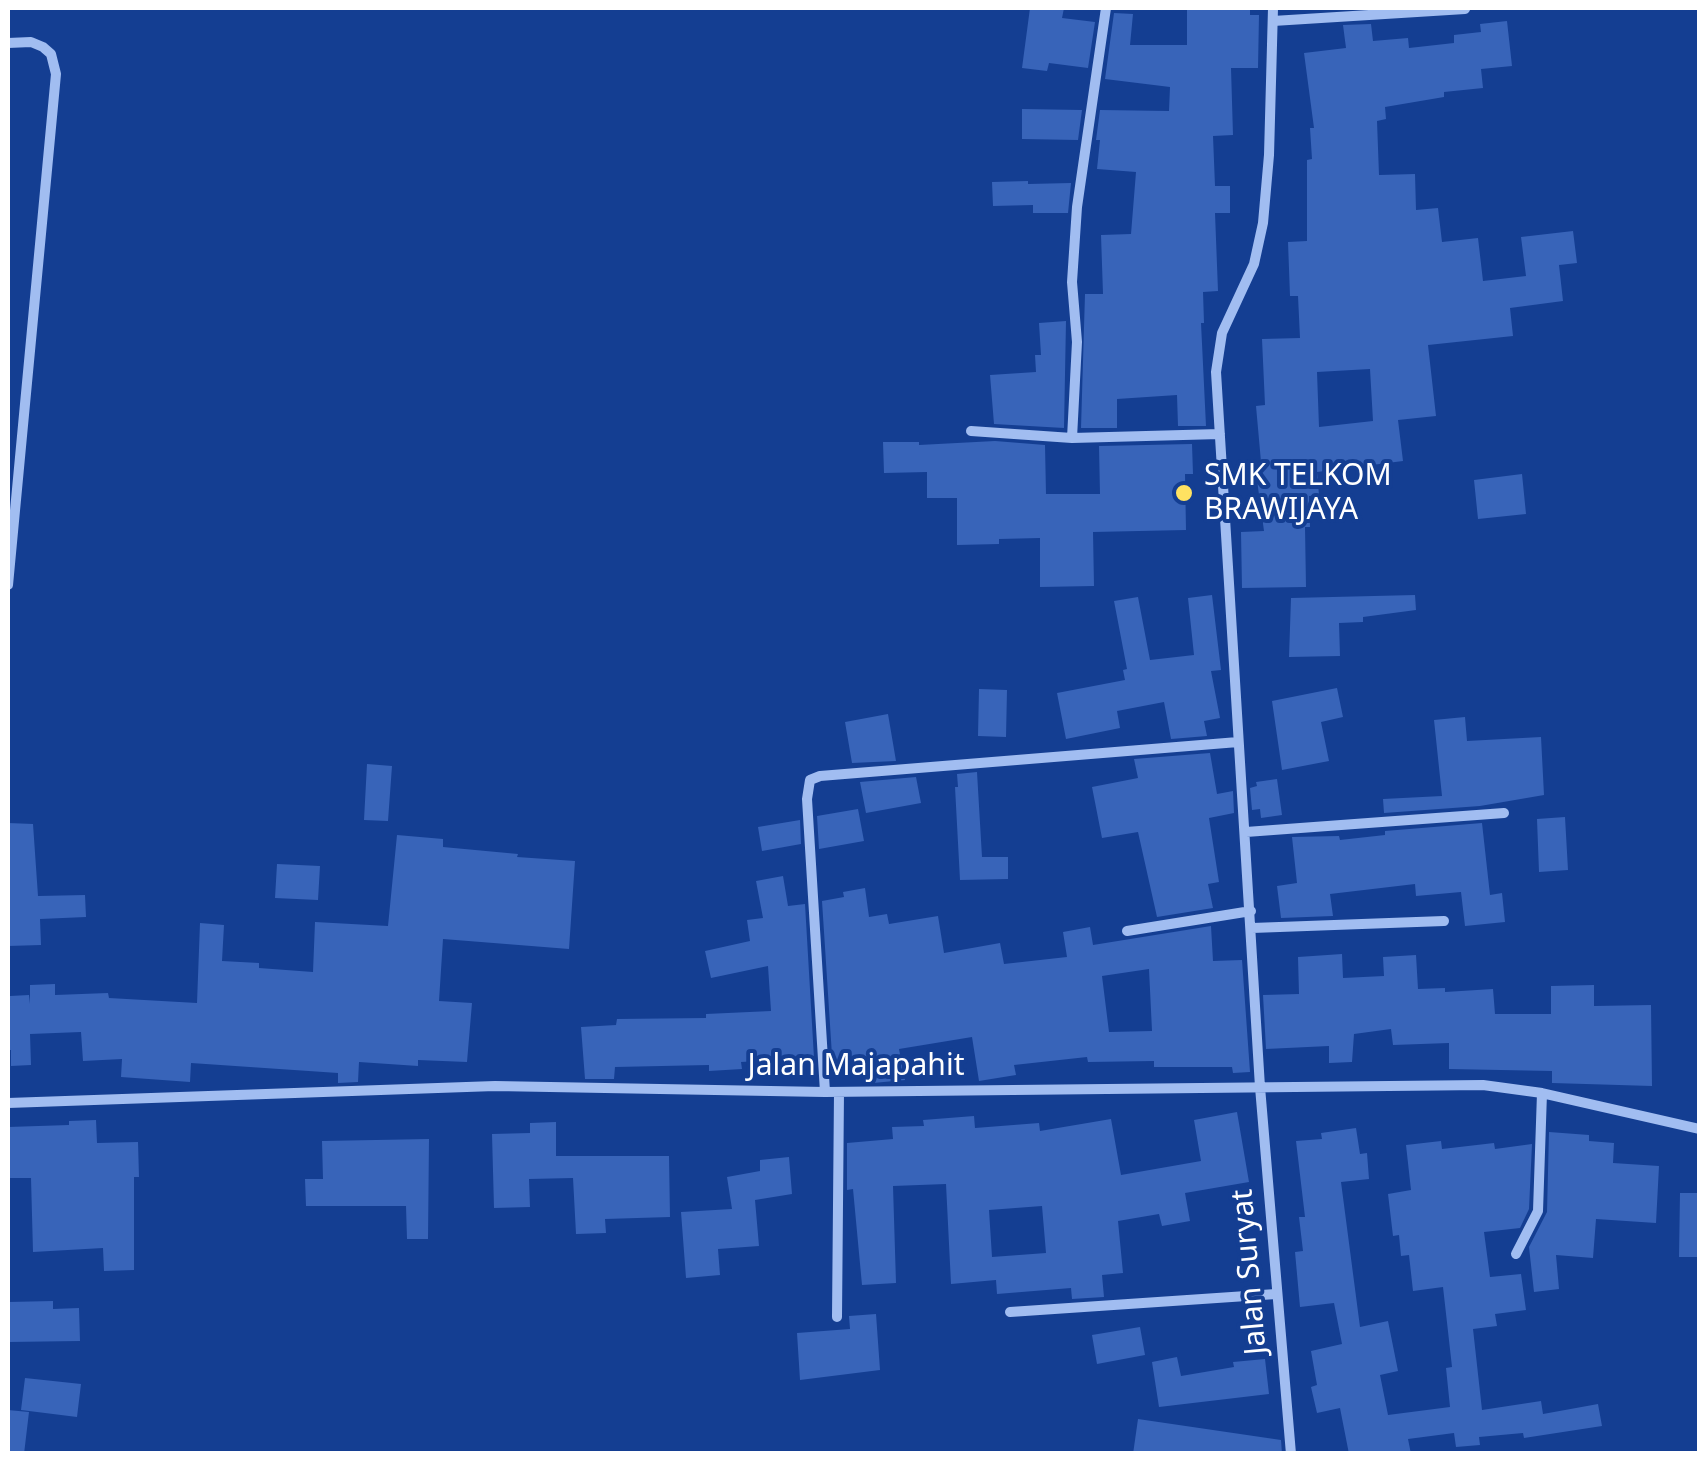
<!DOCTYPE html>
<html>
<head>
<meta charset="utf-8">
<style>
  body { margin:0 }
  #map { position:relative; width:1707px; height:1461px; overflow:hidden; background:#143e92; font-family:"Noto Sans",sans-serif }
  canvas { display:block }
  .frame { position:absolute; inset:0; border:10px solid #fff; pointer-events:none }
</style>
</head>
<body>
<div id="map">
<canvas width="1707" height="1461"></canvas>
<div class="frame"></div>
</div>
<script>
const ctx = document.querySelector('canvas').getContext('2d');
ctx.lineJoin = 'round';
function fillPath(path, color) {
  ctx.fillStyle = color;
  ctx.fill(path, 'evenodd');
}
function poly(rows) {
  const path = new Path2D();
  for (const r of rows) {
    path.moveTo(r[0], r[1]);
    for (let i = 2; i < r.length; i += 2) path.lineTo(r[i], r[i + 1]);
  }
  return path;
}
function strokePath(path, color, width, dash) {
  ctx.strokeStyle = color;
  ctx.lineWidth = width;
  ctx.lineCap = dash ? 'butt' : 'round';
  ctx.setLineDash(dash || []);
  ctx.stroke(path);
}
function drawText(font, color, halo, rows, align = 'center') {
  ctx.font = font + ' "Noto Sans",sans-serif';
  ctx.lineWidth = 8;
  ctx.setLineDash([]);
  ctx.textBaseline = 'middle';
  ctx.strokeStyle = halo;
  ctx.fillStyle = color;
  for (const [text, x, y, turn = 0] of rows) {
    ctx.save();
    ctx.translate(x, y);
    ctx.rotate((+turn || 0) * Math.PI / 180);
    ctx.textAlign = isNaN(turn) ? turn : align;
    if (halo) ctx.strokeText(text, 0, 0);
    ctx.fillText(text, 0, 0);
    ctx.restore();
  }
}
fillPath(poly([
  [1030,8,1064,8,1062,18,1095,22,1088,68,1049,63,1047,71,1022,68],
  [1187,8,1250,8,1250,15,1259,15,1258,68,1231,68,1233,135,1213,136,1215,186,1230,186,1230,213,1215,213,1218,291,1203,292,1204,323,1201,323,1206,426,1178,426,1177,395,1117,399,1117,428,1081,428,1085,294,1103,294,1101,235,1131,234,1136,172,1097,169,1100,140,1096,140,1100,110,1169,111,1170,87,1105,79,1114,13,1133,14,1130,45,1187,45],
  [1507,21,1512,66,1481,69,1483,88,1444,92,1444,97,1385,107,1386,119,1377,121,1379,175,1415,174,1416,210,1438,208,1442,242,1478,238,1483,281,1526,276,1521,237,1573,231,1577,263,1559,265,1563,301,1510,308,1513,336,1428,345,1436,416,1398,420,1403,461,1317,472,1319,495,1309,496,1310,527,1305,527,1306,587,1242,588,1241,532,1264,531,1256,473,1262,473,1256,406,1265,405,1262,339,1300,338,1298,296,1290,296,1288,242,1307,241,1307,160,1312,159,1310,128,1314,128,1304,53,1346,48,1343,25,1371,24,1373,41,1408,38,1409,48,1454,43,1454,35,1481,32,1480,24],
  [1370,369,1373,421,1319,427,1317,372],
  [1022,109,1082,110,1078,140,1022,139],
  [1028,181,1028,184,1071,183,1068,213,1033,213,1033,205,993,206,992,182],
  [1066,321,1064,428,994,424,990,375,1036,372,1035,355,1041,355,1039,323],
  [995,441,1045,445,1046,494,1100,494,1099,446,1192,444,1193,474,1185,474,1186,530,1093,532,1094,586,1040,587,1040,538,999,539,999,544,957,545,957,498,927,498,927,472,884,473,883,442,919,442,919,445],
  [1522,474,1526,514,1478,519,1474,480],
  [1212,595,1221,670,1211,671,1220,718,1204,721,1207,736,1171,739,1164,702,1117,711,1120,728,1066,739,1057,693,1125,680,1123,670,1127,669,1114,601,1138,597,1150,660,1194,655,1188,598],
  [1415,595,1416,610,1363,617,1363,622,1339,623,1340,656,1289,657,1291,598],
  [1337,688,1343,717,1321,722,1329,761,1282,770,1272,701],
  [979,689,1007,690,1006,737,978,736],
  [888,714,896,761,852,763,845,722],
  [1465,717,1467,741,1541,737,1544,795,1480,806,1384,813,1383,799,1442,796,1434,720],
  [1210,753,1217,794,1233,791,1234,813,1209,818,1219,882,1208,884,1213,908,1157,917,1138,832,1102,838,1092,787,1138,778,1134,759],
  [367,764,392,766,388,821,364,820],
  [977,772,982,857,1008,857,1008,879,960,880,955,787,958,787,957,774],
  [916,777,921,803,866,813,860,782],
  [1277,779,1282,815,1261,818,1260,809,1252,810,1250,788,1257,786,1256,782],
  [858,809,864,841,819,849,817,816],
  [1565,817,1568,870,1539,872,1537,819],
  [800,820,801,844,762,851,758,827],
  [8,823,33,824,38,896,85,895,86,917,40,919,41,945,8,946],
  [1482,823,1490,895,1502,893,1505,922,1465,926,1461,892,1416,896,1415,884,1330,894,1333,916,1281,918,1277,886,1297,883,1292,837,1339,836,1340,840,1385,835,1385,831],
  [397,835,443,839,443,847,518,854,517,857,575,861,569,949,443,939,439,1001,472,1003,467,1062,418,1060,418,1066,359,1062,358,1082,338,1083,338,1073,191,1063,190,1082,121,1077,122,1059,83,1061,81,1032,30,1034,31,1065,11,1066,11,1050,8,1050,10,996,29,995,30,1004,30,985,55,984,55,995,108,993,109,998,197,1003,200,923,224,925,222,961,259,963,259,968,313,972,315,922,388,926],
  [277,864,320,866,318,900,275,898],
  [783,876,788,906,805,904,814,1058,741,1062,742,1069,709,1071,709,1065,615,1067,614,1079,585,1079,581,1027,616,1025,617,1019,706,1018,706,1014,771,1011,768,966,711,978,705,951,750,941,747,920,763,918,756,881],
  [865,888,869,917,887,914,889,924,938,916,944,953,1000,943,1004,964,1067,957,1063,932,1090,927,1093,945,1211,926,1213,961,1242,960,1250,1072,1233,1073,1232,1067,1154,1067,1154,1061,1088,1062,1087,1057,1014,1065,1016,1075,979,1081,972,1037,899,1049,905,1080,873,1083,870,1065,833,1071,822,901,844,897,843,892],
  [1149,969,1152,1031,1109,1032,1102,976],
  [1342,954,1343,978,1384,976,1383,957,1416,955,1418,989,1445,988,1445,992,1493,989,1495,1014,1551,1014,1551,986,1594,985,1594,1006,1651,1005,1652,1086,1552,1083,1552,1071,1449,1069,1449,1043,1393,1045,1391,1029,1354,1034,1352,1062,1329,1063,1329,1046,1266,1049,1263,995,1299,994,1298,957],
  [1237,1112,1249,1182,1185,1193,1190,1221,1162,1226,1159,1214,1118,1221,1123,1273,1102,1275,1104,1297,1072,1299,1071,1288,997,1294,996,1280,951,1284,946,1184,893,1186,896,1283,862,1285,853,1189,847,1190,847,1143,893,1139,892,1127,924,1126,923,1120,974,1116,975,1128,1039,1123,1040,1131,1111,1119,1121,1175,1201,1161,1194,1120],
  [1042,1206,1046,1253,992,1257,989,1210],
  [96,1120,97,1143,138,1142,139,1177,134,1177,134,1270,104,1271,103,1248,33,1252,31,1178,8,1178,8,1127,69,1125,69,1121],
  [556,1122,556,1156,669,1156,670,1217,605,1219,606,1233,576,1234,573,1178,529,1179,530,1207,494,1208,492,1134,530,1133,530,1123],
  [1356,1128,1360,1154,1367,1153,1369,1179,1341,1182,1360,1327,1388,1321,1398,1371,1380,1375,1388,1415,1450,1407,1446,1368,1452,1367,1443,1287,1413,1291,1409,1255,1401,1256,1399,1235,1393,1236,1388,1194,1411,1190,1406,1145,1441,1141,1442,1149,1494,1143,1495,1149,1532,1144,1529,1209,1520,1228,1484,1232,1490,1277,1521,1274,1526,1310,1495,1314,1497,1326,1473,1329,1482,1410,1541,1401,1543,1414,1598,1404,1602,1426,1524,1438,1523,1433,1479,1437,1480,1445,1456,1447,1454,1433,1408,1439,1411,1454,1349,1454,1340,1408,1317,1413,1311,1387,1317,1385,1311,1351,1342,1344,1334,1303,1300,1307,1295,1252,1303,1251,1299,1217,1305,1217,1296,1141,1322,1139,1321,1133],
  [1549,1132,1589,1135,1589,1141,1614,1143,1613,1163,1659,1166,1656,1223,1596,1219,1593,1258,1556,1255,1559,1289,1534,1292,1529,1247,1547,1212],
  [429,1139,428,1239,407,1239,406,1206,306,1206,305,1179,323,1179,322,1141],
  [789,1157,792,1194,755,1200,759,1246,718,1249,720,1275,686,1278,681,1212,732,1209,727,1177,760,1171,760,1160],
  [1680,1193,1700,1193,1700,1257,1679,1257],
  [53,1301,53,1309,79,1308,80,1341,8,1342,8,1302],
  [876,1314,880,1370,800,1380,797,1333,850,1329,849,1316],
  [1140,1327,1145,1355,1097,1364,1092,1335],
  [1177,1357,1181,1376,1234,1367,1233,1362,1265,1359,1269,1394,1159,1407,1152,1362],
  [25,1378,81,1384,77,1417,21,1410],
  [8,1410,29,1412,24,1454,8,1454],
  [1138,1419,1281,1440,1282,1454,1133,1454]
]), '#3864b9');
strokePath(poly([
  [1273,8,1269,155,1263,223,1254,264,1222,333,1216,372,1260,1087,1291,1454],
  [1273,21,1465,9],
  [8,43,31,42,43,47,51,54,56,74,8,585],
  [971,431,1072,438,1220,434],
  [1072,438,1077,342,1072,282,1077,207,1106,8],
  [1246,832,1504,813],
  [1252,928,1444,921],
  [1127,931,1251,911],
  [825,1092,807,799,810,780,820,776,1238,742],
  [8,1103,495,1086,825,1092,1483,1085,1542,1093,1700,1129],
  [1516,1254,1538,1211,1542,1093],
  [1010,1312,1276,1294],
  [837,1317,839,1092]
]), '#a1bdf1', 10);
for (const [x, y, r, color] of [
  [1184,493,10,"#ffe261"]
]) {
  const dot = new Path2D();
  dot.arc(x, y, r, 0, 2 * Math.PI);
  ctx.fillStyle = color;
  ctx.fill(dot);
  strokePath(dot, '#143e92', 4);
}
drawText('30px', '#fff', '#143e92', [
  ["SMK TELKOM",1204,476],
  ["BRAWIJAYA",1204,510]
], 'left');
drawText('30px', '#fff', '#143e92', [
  ["Jalan Majapahit",856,1066],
  ["Jalan Suryat",1250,1272,-95]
]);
</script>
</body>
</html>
